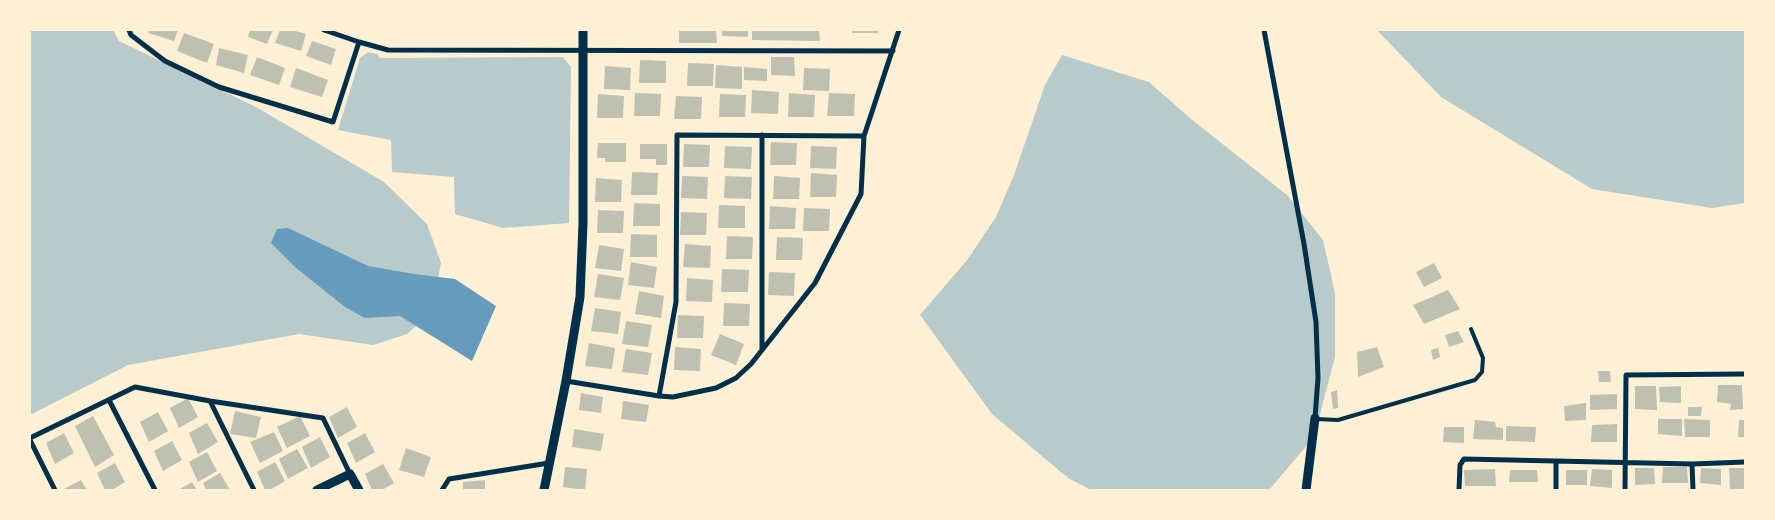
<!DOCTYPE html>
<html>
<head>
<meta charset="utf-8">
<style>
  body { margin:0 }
  #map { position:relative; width:1775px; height:520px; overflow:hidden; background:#fdf0d5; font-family:"Public Sans",sans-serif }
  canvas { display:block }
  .frame { position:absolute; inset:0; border:31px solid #fdf0d5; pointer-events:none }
</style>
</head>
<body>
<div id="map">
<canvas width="1775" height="520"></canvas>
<div class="frame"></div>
</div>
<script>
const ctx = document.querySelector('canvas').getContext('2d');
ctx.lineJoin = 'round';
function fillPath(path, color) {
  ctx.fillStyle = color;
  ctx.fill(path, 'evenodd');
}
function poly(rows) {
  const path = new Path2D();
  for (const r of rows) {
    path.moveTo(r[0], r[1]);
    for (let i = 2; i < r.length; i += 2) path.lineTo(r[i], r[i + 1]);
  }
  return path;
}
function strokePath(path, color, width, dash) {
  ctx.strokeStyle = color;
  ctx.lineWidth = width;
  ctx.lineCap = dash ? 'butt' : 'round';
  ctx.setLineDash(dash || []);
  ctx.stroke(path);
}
fillPath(poly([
  [30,30,113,30,119,41,256,107,384,182,427,224,441,263,434,299,423,320,407,334,373,345,299,334,128,365,30,415],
  [1377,30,1745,30,1745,203,1712,208,1592,189,1441,97],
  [368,52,377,54,380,58,563,57,571,67,569,223,503,228,455,214,454,177,392,172,391,140,338,130,360,58],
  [1062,55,1149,82,1191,119,1287,195,1323,240,1335,293,1335,357,1314,437,1269,490,1091,490,1068,478,992,414,920,315,968,259,996,217,1014,175,1045,85]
]), '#b9caca');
fillPath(poly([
  [288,228,368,266,414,274,455,279,496,306,472,361,400,316,365,318,345,307,295,267,271,243,277,229]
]), '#669bbc');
fillPath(poly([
  [149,30,178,30,174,41,148,33],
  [250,30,273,30,267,44,248,37],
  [280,30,292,30,306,34,301,51,275,43],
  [679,30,716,30,717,43,679,43],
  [722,30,748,30,748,37,722,36],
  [752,30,819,30,820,41,752,40],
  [852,30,878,30,878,33,852,33],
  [184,33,214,44,207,63,177,51],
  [312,41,336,49,331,65,306,56],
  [219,48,248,55,244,73,216,65],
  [257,57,285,68,279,85,250,75],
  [771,57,794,57,795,76,771,75],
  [640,60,666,61,666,83,639,83],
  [688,63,714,64,713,86,687,86],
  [716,65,742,67,742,89,715,88],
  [605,66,631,68,630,90,604,89],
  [744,67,767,69,767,81,744,80],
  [296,68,328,80,322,97,290,87],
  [804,68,830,69,829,91,803,90],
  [752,90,779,92,778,114,751,113],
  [635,93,661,94,660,116,634,116],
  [789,93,815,95,814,117,788,117],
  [829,93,855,94,854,116,827,116],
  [598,94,624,96,623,118,597,118],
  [720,94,746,95,745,117,719,117],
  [676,96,702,97,701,119,674,119],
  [771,142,797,143,796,165,770,165],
  [598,143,626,143,626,162,605,162,605,158,597,158],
  [640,144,667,144,667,165,656,165,656,159,640,159],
  [684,144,710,145,709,167,683,167],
  [725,146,752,147,751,169,724,168],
  [811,146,837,147,836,169,810,168],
  [632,172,658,173,657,195,631,195],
  [811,173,837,175,836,197,810,197],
  [682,176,708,177,707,199,681,198],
  [725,176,752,177,751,199,724,198],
  [774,176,800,178,799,199,773,199],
  [596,178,622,180,621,202,595,202],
  [634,203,660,204,660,226,633,226],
  [719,205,745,206,745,228,718,228],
  [770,206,796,208,795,229,769,229],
  [804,208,830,209,829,231,803,231],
  [598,210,624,211,623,233,597,233],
  [681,212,707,213,706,235,680,235],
  [631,234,657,235,657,257,630,257],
  [727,236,753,237,752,259,726,259],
  [777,237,803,238,802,260,776,260],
  [685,244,711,246,710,268,683,267],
  [599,245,624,249,621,271,595,268],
  [631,262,657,267,654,288,628,285],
  [1434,263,1442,278,1424,287,1416,272],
  [722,269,749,270,748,292,721,292],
  [769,272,795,273,794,296,768,295],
  [598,274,624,278,620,300,594,297],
  [687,278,713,280,712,302,686,301],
  [1448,290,1460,309,1424,324,1413,305],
  [639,291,664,296,661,318,635,314],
  [724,303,750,304,749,326,723,326],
  [595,308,621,312,618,334,591,331],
  [678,315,704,316,703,338,677,338],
  [626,321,652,325,648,347,622,344],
  [1458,331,1464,342,1449,347,1445,335],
  [720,334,744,344,736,365,711,355],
  [589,343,615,348,612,369,585,366],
  [675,347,701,349,700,371,674,370],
  [1377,347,1384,367,1358,377,1357,352],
  [1438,348,1440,357,1433,360,1431,350],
  [626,349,652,353,648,375,622,372],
  [1598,371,1610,371,1611,382,1599,382],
  [1718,385,1742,385,1743,409,1730,410,1731,404,1717,402],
  [1635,386,1656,386,1657,410,1635,409],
  [1681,386,1681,403,1660,402,1659,387],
  [1337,390,1338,408,1333,409,1331,392],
  [581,393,603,397,601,413,579,410],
  [1617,394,1617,409,1590,410,1590,395],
  [188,398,198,417,179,428,170,408],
  [623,401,649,405,646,422,621,419],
  [1586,403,1586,420,1565,421,1564,406],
  [347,407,357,427,338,438,329,417],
  [1688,407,1702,407,1701,416,1688,416],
  [235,411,261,417,256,438,230,434],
  [158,412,168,431,149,442,140,422],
  [93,416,114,455,95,467,75,426],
  [300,416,310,436,287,448,277,427],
  [1658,419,1682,419,1682,436,1658,434],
  [1684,419,1710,420,1710,437,1685,437],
  [1475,420,1495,422,1496,427,1503,428,1503,440,1473,439],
  [1739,420,1745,420,1745,437,1738,437],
  [207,423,218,442,198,454,189,433],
  [1617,424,1617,442,1591,442,1592,425],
  [1506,426,1536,427,1535,442,1506,441],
  [1444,427,1464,427,1464,443,1443,442],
  [574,429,604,434,601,451,572,447],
  [274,432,283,451,260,463,250,442],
  [64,433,74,453,55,464,46,443],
  [365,433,375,452,356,463,347,443],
  [320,437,330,457,311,468,302,447],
  [172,441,182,460,163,471,154,451],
  [406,448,431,457,424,477,399,470],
  [297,449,308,468,288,479,279,459],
  [207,452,217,471,198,482,189,462],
  [275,462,285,481,270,490,265,490,257,472],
  [115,463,125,482,112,490,105,490,97,473],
  [383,464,394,483,382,490,372,490,365,474],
  [565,467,587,469,585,490,563,487],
  [1663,467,1687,467,1688,483,1662,483],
  [1635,468,1654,468,1655,484,1635,485],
  [1701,468,1721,469,1721,485,1700,483],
  [1729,468,1745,468,1745,490,1730,490],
  [1495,469,1496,486,1465,486,1464,470],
  [1592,469,1612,470,1612,488,1590,486],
  [1510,470,1537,470,1538,482,1509,482],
  [1566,470,1587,470,1587,485,1566,485],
  [220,473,230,490,206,490,203,483],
  [81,480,87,490,62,490],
  [485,480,485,490,463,490,463,482],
  [192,482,197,490,178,490]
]), '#bec0b2');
strokePath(poly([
  [1316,419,1338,420,1475,380,1482,372,1483,358,1471,329]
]), '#003049', 4);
strokePath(poly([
  [129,30,131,35,165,61,219,87,333,122,359,42,388,50,893,51],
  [324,30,359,42],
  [1264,30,1304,244,1316,322,1318,378,1315,418],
  [762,350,762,135],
  [566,381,659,396,673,397,716,388,736,378,751,364,815,283,861,194,864,136,899,30],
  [659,396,676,302,677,135,864,136],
  [109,400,155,490],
  [210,401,254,490],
  [30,438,135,387,210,401,323,418,350,474],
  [30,440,55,490],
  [1556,462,1556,490],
  [1692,464,1693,490],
  [442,490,449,479,549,463],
  [1459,490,1460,465,1464,459,1692,464,1745,462],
  [1625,490,1626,375,1745,374]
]), '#003049', 5);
strokePath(poly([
  [317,490,350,474,359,490],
  [544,490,566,381,580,297,583,224,583,30],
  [1306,490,1315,418]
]), '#003049', 9);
</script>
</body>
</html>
